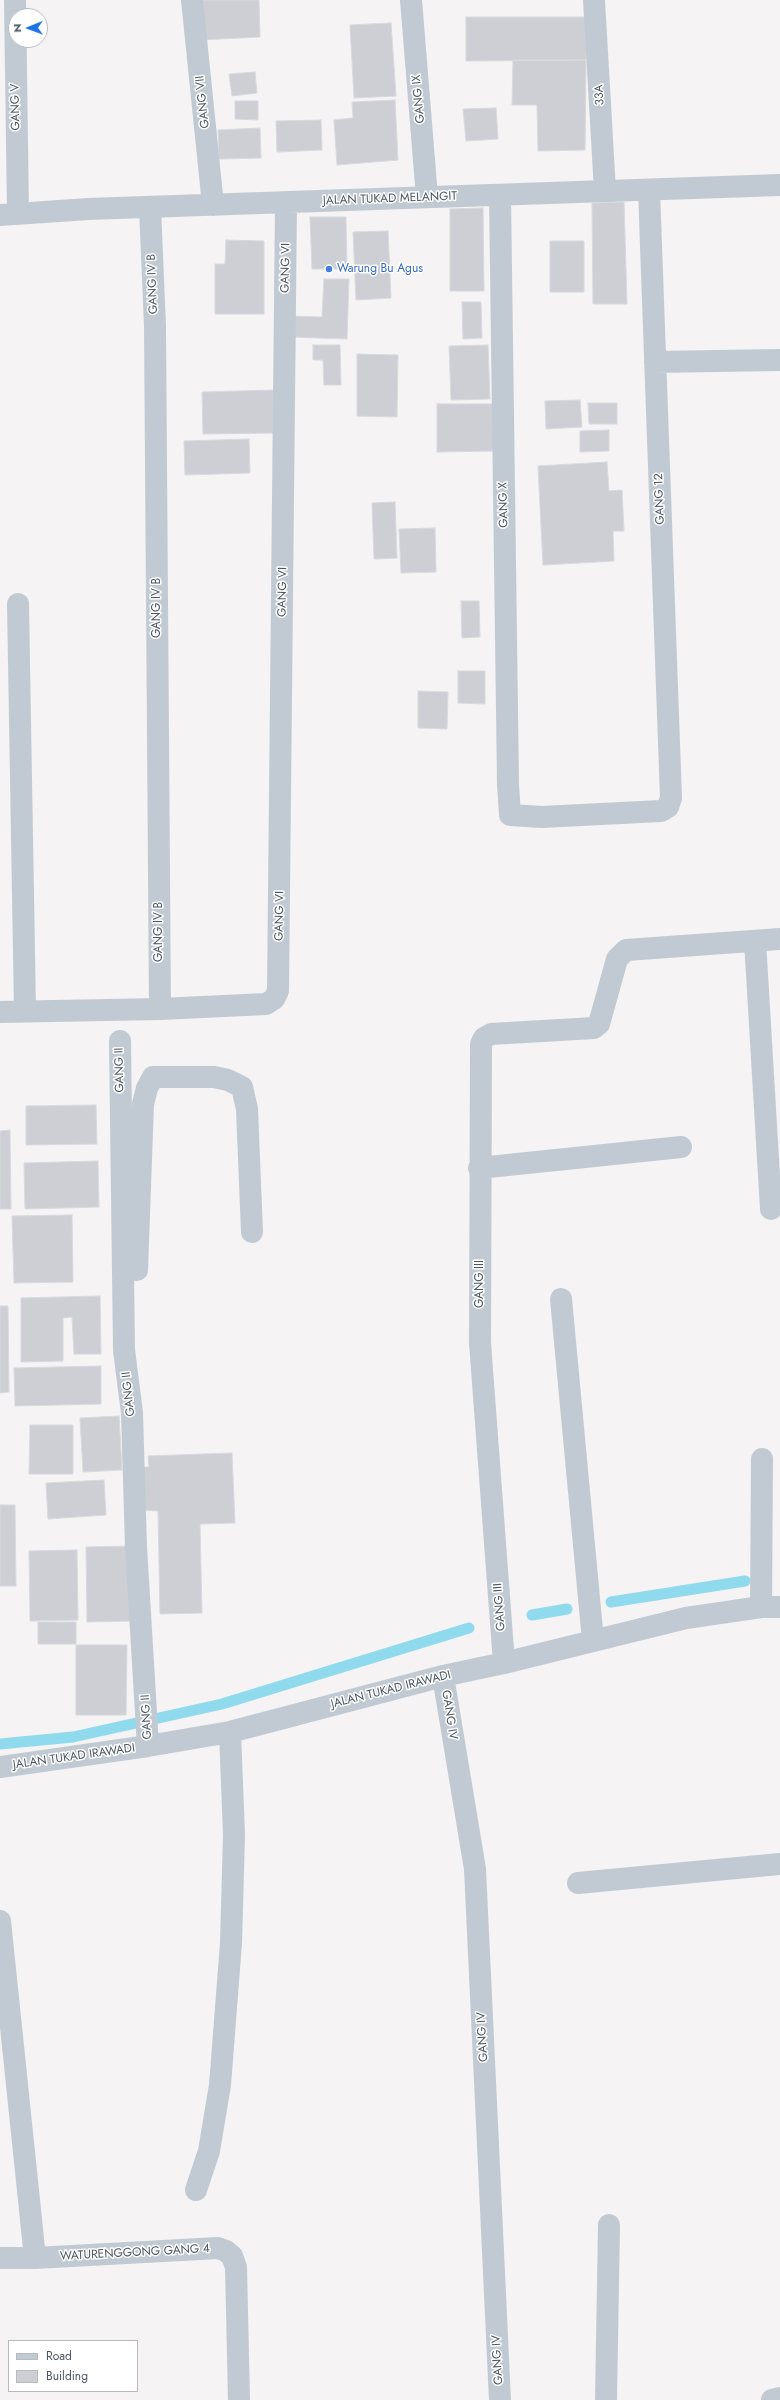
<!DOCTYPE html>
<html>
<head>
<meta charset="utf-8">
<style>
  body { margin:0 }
  #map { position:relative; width:780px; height:2400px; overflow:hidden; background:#f5f3f3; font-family:Jost,sans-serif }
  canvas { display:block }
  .legend { position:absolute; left:8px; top:2340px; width:130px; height:52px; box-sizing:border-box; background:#fff; border:1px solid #b7bbc0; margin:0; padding:5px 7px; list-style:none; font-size:12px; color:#4a5661 }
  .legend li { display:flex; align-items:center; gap:8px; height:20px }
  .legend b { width:20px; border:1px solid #b7bbc0 }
  .north { position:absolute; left:8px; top:8px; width:40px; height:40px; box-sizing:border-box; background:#fff; border:1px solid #b7bbc0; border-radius:50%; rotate:269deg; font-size:11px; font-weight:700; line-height:16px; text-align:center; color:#4a5661 }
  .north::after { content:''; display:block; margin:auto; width:14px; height:18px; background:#1a73e8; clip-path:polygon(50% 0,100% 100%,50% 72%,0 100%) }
</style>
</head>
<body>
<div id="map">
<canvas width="780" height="2400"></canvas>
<ul class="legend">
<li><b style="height:5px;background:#c1cad2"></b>Road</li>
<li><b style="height:11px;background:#cdcfd5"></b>Building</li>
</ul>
<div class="north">N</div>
</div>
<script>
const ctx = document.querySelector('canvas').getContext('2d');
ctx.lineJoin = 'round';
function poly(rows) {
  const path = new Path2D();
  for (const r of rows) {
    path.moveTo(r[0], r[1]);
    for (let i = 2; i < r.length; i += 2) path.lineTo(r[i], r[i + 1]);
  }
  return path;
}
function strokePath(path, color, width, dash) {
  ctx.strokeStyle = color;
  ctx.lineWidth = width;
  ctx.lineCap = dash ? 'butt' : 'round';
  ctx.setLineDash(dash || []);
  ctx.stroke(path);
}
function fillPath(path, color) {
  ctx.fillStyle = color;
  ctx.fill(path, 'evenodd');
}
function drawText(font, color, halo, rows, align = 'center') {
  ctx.font = font + ' Jost,sans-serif';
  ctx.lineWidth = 3;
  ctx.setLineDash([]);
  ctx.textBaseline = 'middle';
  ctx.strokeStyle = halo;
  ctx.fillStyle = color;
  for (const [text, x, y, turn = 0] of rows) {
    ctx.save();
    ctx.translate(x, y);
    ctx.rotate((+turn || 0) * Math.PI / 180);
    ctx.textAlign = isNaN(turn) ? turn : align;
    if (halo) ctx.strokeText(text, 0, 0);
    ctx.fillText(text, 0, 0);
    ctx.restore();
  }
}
strokePath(poly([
  [611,1602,745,1581],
  [532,1615,567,1609],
  [0,1744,73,1737,222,1704,469,1628]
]), '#90daee', 11);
const building = poly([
  [200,0,259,0,260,37,201,40,200,0],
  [466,17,587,17,586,60,466,61,466,17],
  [391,23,396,96,354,98,350,25,391,23],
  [513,60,586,60,585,150,538,151,537,105,512,105,513,60],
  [255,72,257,93,232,96,229,74,255,72],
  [395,100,398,160,337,165,334,120,353,118,352,102,395,100],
  [235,101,258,101,258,120,235,119,235,101],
  [496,108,498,139,466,141,463,109,496,108],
  [321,120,322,150,277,152,276,121,321,120],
  [260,128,261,158,219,159,218,130,260,128],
  [624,202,627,304,593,304,592,203,624,202],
  [483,208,484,291,450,291,450,209,483,208],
  [310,217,346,217,347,269,312,269,310,217],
  [388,231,391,298,356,300,353,232,388,231],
  [226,240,264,241,264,314,215,314,215,264,225,264,226,240],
  [550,241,584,241,584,292,550,292,550,241],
  [324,279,349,279,347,339,291,337,291,316,322,317,324,279],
  [462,302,481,302,482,338,463,339,462,302],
  [313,345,340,345,341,385,324,385,323,360,313,360,313,345],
  [488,345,490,399,451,400,449,346,488,345],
  [357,354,398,355,397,417,357,416,357,354],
  [274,390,274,433,203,434,202,392,274,390],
  [580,400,582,427,546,429,545,401,580,400],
  [588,403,617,403,617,424,589,424,588,403],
  [437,404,495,404,495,451,437,452,437,404],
  [609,430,609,451,580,452,580,431,609,430],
  [249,439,250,473,185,475,184,441,249,439],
  [607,462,609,491,622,490,624,531,613,531,614,561,543,565,538,466,607,462],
  [395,502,397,558,374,559,372,503,395,502],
  [435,528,436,572,401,573,399,529,435,528],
  [461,601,479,601,480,637,462,638,461,601],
  [458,671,485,671,485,704,458,703,458,671],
  [418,691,448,692,447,729,418,728,418,691],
  [96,1105,97,1144,26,1145,26,1106,96,1105],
  [10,1130,11,1209,0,1209,0,1131,10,1130],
  [98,1161,99,1207,25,1209,24,1163,98,1161],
  [72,1215,73,1282,14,1283,12,1216,72,1215],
  [100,1296,101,1354,74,1354,72,1317,63,1318,63,1361,21,1362,21,1298,100,1296],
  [0,1306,8,1306,9,1392,0,1393,0,1306],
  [101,1366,101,1404,15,1406,14,1368,101,1366],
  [119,1416,122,1470,83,1472,80,1418,119,1416],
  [30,1425,73,1425,73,1474,29,1474,30,1425],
  [232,1453,235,1523,200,1524,202,1613,160,1614,158,1511,142,1510,140,1467,149,1467,148,1456,232,1453],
  [104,1480,106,1515,48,1519,46,1483,104,1480],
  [0,1505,15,1505,16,1586,0,1586,0,1505],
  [134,1546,136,1621,87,1622,86,1547,134,1546],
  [77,1550,78,1620,30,1621,29,1551,77,1550],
  [38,1622,76,1622,76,1644,38,1644,38,1622],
  [76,1645,127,1645,126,1715,76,1715,76,1645]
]);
fillPath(building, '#cdcfd5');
strokePath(building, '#d7d9de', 1);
strokePath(poly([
  [15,0,18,213],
  [192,0,213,205],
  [411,0,427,197],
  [594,0,605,191],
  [500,195,508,784,510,815,542,817,661,811,668,807,671,798,649,190],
  [150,207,155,326,160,1009],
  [0,215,88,209,780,185],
  [655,362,780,360],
  [18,604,25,1011],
  [755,941,771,1209],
  [0,1012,160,1009,266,1004,274,999,278,991,286,203],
  [120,1041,124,1350,132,1413,136,1547,148,1746],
  [479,1168,681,1147],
  [137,1270,143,1104,147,1088,153,1077,214,1077,228,1080,242,1087,247,1109,252,1232],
  [561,1299,593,1641],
  [761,1607,762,1459],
  [504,1663,480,1343,481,1044,484,1038,491,1034,594,1028,599,1024,617,959,626,950,780,939],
  [443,1676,475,1869,500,2400],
  [0,1767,148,1746,230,1732,443,1676,504,1663,686,1618,761,1607,780,1607],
  [578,1883,780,1864],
  [0,1921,35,2258],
  [196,2190,209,2151,220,2085,231,1943,234,1835,230,1732],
  [0,2258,35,2258,218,2248,226,2251,232,2256,236,2267,239,2400],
  [606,2400,609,2225],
  [772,2400,780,2398]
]), '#c1cad2', 22);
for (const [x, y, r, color] of [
  [329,269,4,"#3f7fe0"]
]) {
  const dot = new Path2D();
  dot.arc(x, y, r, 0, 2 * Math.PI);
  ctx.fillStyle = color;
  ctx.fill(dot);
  strokePath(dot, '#fff', 1.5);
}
drawText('12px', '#4a5661', '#fff', [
  ["33A",600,95,-93],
  ["GANG IX",419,99,-95],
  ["GANG VII",203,102,-96],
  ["GANG V",16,107,-91],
  ["JALAN TUKAD MELANGIT",390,199,-2],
  ["GANG VI",286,268,-89],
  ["GANG IV B",153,284,-92],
  ["GANG 12",660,499,-92],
  ["GANG X",504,505,-91],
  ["GANG VI",283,592,-89],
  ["GANG IV B",157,608,-90],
  ["GANG VI",280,916,-89],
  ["GANG IV B",159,932,-90],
  ["GANG II",120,1070,-91],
  ["GANG III",480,1284,-90],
  ["GANG II",129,1394,-96],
  ["GANG III",500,1607,-94],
  ["JALAN TUKAD IRAWADI",391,1690,-14],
  ["GANG IV",449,1715,81],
  ["GANG II",147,1717,-93],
  ["JALAN TUKAD IRAWADI",74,1757,-8],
  ["GANG IV",483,2037,-93],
  ["WATURENGGONG GANG 4",135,2253,-3],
  ["GANG IV",498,2360,-93]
]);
drawText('12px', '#366cbe', '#fff', [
  ["Warung Bu Agus",337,269]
], 'left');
</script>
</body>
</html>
